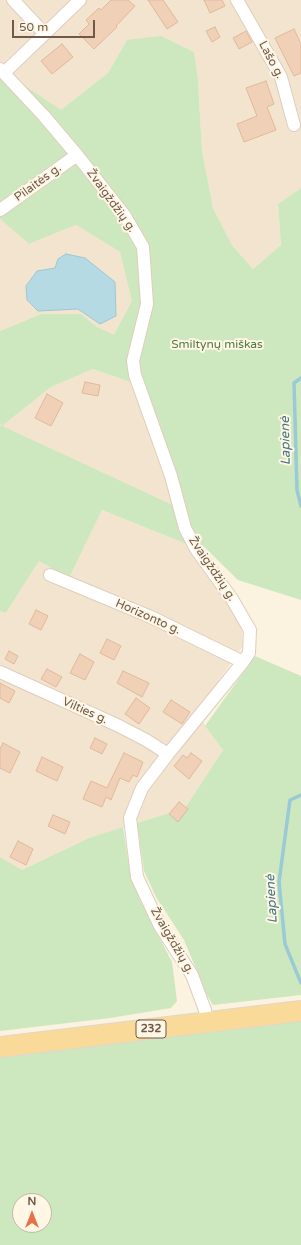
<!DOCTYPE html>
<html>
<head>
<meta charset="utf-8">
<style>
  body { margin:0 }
  #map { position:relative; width:301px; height:1245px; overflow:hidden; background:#fbf2df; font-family:"Varela Round",sans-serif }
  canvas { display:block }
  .north { position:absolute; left:12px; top:1193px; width:40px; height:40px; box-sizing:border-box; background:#fff6e5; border:1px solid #c6b7a6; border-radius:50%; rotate:0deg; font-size:11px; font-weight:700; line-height:16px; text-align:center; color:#705948 }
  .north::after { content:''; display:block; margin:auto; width:14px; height:18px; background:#e37246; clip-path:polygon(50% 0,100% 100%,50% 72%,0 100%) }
  .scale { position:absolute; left:12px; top:20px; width:83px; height:18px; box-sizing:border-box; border:2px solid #705948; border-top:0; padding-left:5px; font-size:12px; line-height:14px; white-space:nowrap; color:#705948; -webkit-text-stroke:3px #fff6e5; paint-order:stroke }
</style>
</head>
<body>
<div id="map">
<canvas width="301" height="1245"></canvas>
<div class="north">N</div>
<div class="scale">50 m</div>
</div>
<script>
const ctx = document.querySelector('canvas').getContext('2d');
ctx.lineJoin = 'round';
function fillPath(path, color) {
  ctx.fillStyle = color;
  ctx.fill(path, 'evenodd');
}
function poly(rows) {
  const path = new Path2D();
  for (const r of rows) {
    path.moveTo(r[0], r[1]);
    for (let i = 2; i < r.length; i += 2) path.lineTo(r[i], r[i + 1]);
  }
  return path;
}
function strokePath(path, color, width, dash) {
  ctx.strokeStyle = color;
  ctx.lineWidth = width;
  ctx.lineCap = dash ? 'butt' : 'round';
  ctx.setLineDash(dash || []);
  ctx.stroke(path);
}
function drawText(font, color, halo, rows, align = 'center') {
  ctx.font = font + ' "Varela Round",sans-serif';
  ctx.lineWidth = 4;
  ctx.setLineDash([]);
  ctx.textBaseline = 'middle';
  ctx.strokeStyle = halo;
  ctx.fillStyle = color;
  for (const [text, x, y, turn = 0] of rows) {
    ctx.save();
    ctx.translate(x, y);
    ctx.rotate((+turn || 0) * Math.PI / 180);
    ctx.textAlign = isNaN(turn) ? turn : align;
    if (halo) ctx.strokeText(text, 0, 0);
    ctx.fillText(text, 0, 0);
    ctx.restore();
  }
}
fillPath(poly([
  [0,0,301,0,301,188,278,204,281,245,253,269,232,245,213,208,202,151,198,81,127,40,108,73,61,111,0,69],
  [0,219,29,244,76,225,120,252,133,301,114,336,97,327,81,314,41,314,0,331],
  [93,369,133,383,175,506,0,426,0,424,2,426,51,387],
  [102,510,189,545,237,617,242,630,243,646,200,707,205,726,223,750,185,808,89,838,22,870,0,857,0,611,6,613,39,561,69,578]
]), '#f2e4ce');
fillPath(poly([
  [161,36,194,52,198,81,202,151,213,208,232,245,253,269,281,245,278,204,301,188,301,600,238,580,192,535,133,383,93,369,51,387,2,426,175,506,189,545,102,510,69,578,39,561,6,613,0,611,0,426,2,426,0,424,0,331,41,314,81,314,97,327,114,335,132,301,120,252,76,225,29,244,0,219,0,69,61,110,108,73,127,40],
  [255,656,301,676,301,995,213,1005,207,995,184,940,156,897,144,871,137,823,185,808,223,750,205,726],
  [123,827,128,860,140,900,172,962,177,1001,171,1008,110,1018,0,1031,0,857,22,870,89,838],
  [301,1016,301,1245,0,1245,0,1054],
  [20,1201,44,1201,44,1225,20,1225]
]), '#cde8bf');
const water = poly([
  [66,254,85,258,115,282,116,316,100,324,78,309,38,311,27,300,26,286,37,271,55,268,58,259,66,254]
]);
fillPath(water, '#b5dae3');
strokePath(water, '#9bc9d5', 1);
strokePath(poly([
  [301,378,294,383,297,490,301,506],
  [301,795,290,800,279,882,285,944,301,983]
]), '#9bc9d5', 3.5);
const building = poly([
  [111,0,128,0,135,6,116,26,117,27,94,49,79,34,89,24,86,20,99,8,101,10,111,0],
  [148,0,163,0,178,22,167,29,148,0],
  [204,0,222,0,225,6,210,13,204,0],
  [215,27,220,37,212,42,206,31,215,27],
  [294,29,301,44,301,73,294,76,275,38,294,29],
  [246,31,252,42,239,49,233,38,246,31],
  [62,44,73,57,52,74,41,61,62,44],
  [266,81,274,104,267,107,276,130,244,142,237,124,257,116,246,88,266,81],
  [85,382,100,385,98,396,82,393,85,382],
  [47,394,63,403,51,426,35,418,47,394],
  [36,610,48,616,41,630,29,624,36,610],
  [107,639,121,646,114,660,100,653,107,639],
  [9,651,18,656,14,664,5,659,9,651],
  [80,654,94,662,85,680,70,673,80,654],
  [47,669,62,677,56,687,41,679,47,669],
  [123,671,149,683,142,697,117,683,123,671],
  [0,683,15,691,9,703,0,698,0,683],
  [136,698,150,708,139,724,125,714,136,698],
  [171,700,190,712,182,724,163,712,171,700],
  [95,738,107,744,102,754,90,748,95,738],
  [3,743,20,752,10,773,0,768,0,749,3,743],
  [124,753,143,762,137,777,133,775,129,782,120,778,111,800,106,797,102,807,83,799,91,781,107,788,124,753],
  [191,753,202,761,189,779,174,766,183,755,187,758,191,753],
  [42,757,63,767,57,781,36,771,42,757],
  [179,802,188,809,178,822,169,814,179,802],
  [53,815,70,822,65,834,48,826,53,815],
  [18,841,33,849,26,865,10,857,18,841]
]);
fillPath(building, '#f0d1b8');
strokePath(building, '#e2b999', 1);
const minor = poly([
  [13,0,45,34],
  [237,0,281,77,294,125],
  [0,69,44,116,77,155,125,216,143,247,147,304,133,361,135,375,171,476,185,528,196,549,232,599,250,630,249,653,243,662,168,754,142,788,130,818,137,877,160,926,192,975,205,1010,207,1022],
  [4,73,80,0],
  [0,210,77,155],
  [50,575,151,617,243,662],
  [0,672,117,725,146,740,168,754]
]);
const primary = poly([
  [0,1047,301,1011]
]);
strokePath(minor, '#dfcebc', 14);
strokePath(primary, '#ddd7d3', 22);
strokePath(minor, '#fff', 12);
strokePath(primary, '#f9da98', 20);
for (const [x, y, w] of [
  [151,1029,30]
]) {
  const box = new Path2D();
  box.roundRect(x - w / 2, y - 9, w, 18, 3);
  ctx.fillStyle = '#fff6e5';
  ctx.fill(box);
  strokePath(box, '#705948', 1);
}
drawText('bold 11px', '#705948', null, [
  ["232",151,1029]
]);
drawText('12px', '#705948', '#fff6e5', [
  ["Lašo g.",271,60,62],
  ["Pilaitės g.",38,183,-36],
  ["Žvaigždžių g.",111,201,54],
  ["Žvaigždžių g.",212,569,56],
  ["Horizonto g.",148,617,24],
  ["Vilties g.",85,711,24],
  ["Žvaigždžių g.",172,941,60]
]);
drawText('12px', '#517c43', '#fff6e5', [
  ["Smiltynų miškas",217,345]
]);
drawText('italic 13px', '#427584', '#fff6e5', [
  ["Lapienė",286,441,-91],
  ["Lapienė",272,899,-93]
]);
</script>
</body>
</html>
